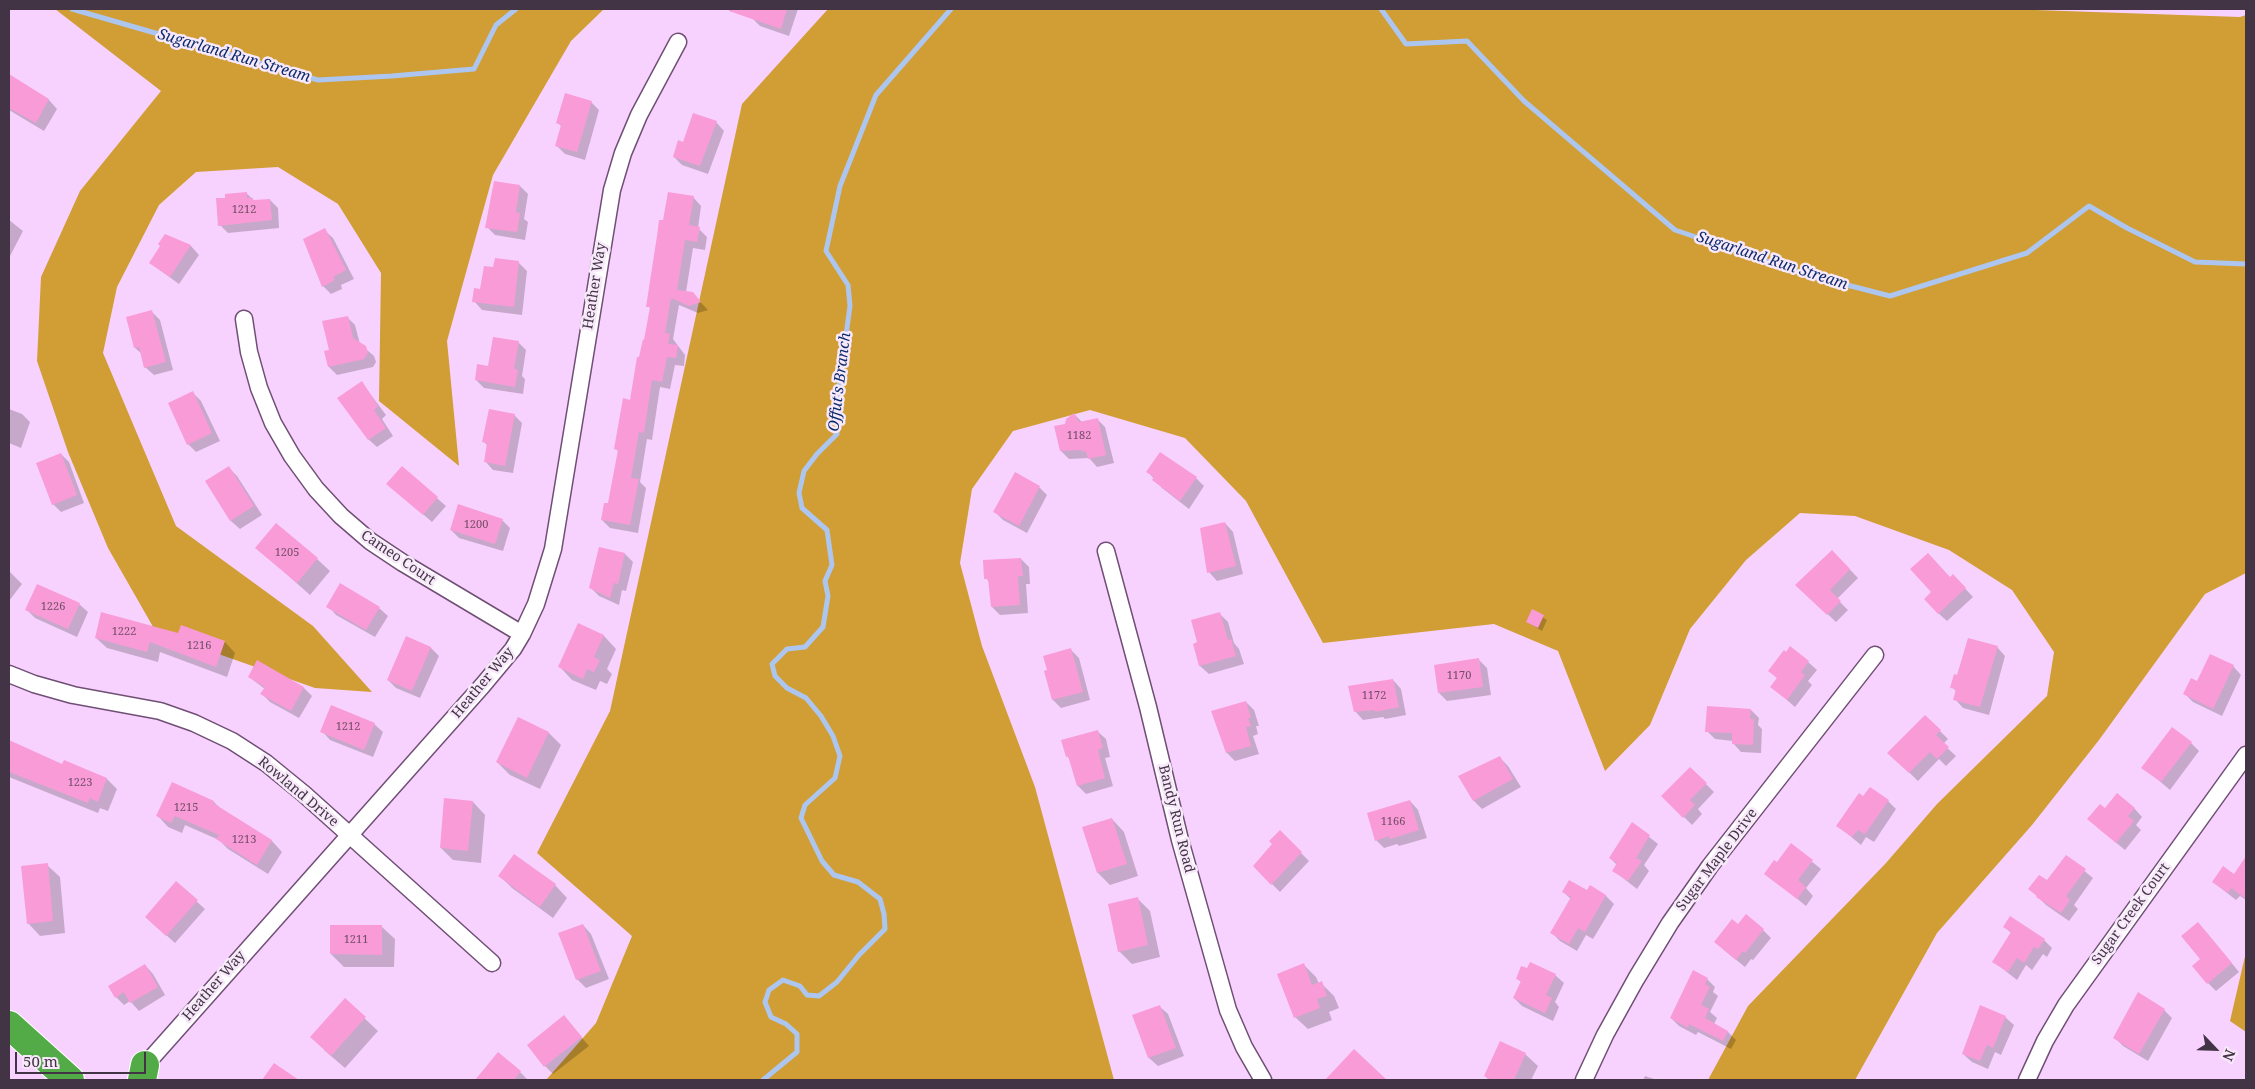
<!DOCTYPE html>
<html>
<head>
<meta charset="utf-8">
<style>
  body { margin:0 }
  #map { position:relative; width:2255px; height:1089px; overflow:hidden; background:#f8d2fe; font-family:"Noto Serif",serif }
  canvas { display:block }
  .frame { position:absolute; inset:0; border:10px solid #433445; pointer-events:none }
  .north { position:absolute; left:2190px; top:1024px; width:50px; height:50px; -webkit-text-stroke:4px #f7e8fa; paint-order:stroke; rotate:114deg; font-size:14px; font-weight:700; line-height:20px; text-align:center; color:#433445 }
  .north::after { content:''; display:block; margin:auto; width:18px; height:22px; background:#433445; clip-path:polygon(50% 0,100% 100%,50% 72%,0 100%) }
  .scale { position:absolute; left:15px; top:1052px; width:131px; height:22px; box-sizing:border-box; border:2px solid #433445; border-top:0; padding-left:6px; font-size:15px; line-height:18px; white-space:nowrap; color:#433445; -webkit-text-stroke:4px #f7e8fa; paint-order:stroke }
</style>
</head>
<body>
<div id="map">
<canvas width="2255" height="1089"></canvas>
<div class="frame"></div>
<div class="north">N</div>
<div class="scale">50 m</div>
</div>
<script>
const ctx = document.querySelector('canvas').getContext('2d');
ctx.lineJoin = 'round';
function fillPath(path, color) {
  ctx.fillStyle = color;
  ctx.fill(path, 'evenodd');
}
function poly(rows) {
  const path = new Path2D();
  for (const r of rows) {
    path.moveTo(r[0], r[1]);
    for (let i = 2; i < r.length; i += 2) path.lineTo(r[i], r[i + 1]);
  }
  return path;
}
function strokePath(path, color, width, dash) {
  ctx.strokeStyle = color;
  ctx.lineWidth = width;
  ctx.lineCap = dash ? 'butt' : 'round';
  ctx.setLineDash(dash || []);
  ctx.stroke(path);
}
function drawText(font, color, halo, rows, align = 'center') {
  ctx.font = font + ' "Noto Serif",serif';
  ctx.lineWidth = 5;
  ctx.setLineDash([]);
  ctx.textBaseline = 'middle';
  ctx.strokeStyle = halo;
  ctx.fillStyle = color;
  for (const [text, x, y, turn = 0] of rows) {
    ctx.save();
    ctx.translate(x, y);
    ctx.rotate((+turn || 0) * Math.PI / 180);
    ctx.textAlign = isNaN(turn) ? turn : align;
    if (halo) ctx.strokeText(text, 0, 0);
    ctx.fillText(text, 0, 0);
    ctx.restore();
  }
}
fillPath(poly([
  [55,9,604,9,571,41,493,175,447,341,459,466,379,401,381,273,338,204,278,167,196,172,159,205,117,287,103,353,176,526,313,626,372,692,315,688,156,632,108,548,68,452,37,361,41,277,80,191,161,91],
  [828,9,2006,9,2240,17,2246,15,2246,573,2205,594,2099,740,2032,825,1937,933,1855,1080,1708,1080,1748,1006,1886,863,1937,804,2047,696,2054,652,2012,590,1949,550,1855,516,1800,513,1746,560,1690,629,1650,725,1605,771,1558,651,1494,624,1323,643,1246,501,1185,438,1090,410,1013,431,972,489,960,563,982,646,1035,787,1114,1080,546,1080,596,1023,632,936,537,853,610,711,742,104],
  [2246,952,2246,1032,2230,1021]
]), '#d09e34');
fillPath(poly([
  [755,9,798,9,789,36,760,26,752,18],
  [10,77,49,100,57,109,44,131,9,110],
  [591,102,599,110,585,160,565,154,557,146,562,127,558,123],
  [716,122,724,131,708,174,682,165,674,157,684,143],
  [520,186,528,194,524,219,528,222,525,240,495,235,487,227],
  [246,193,255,201,270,200,278,208,279,228,228,233,220,225,226,199],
  [693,197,701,206,698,228,707,237,705,250,693,248,686,292,692,293,708,310,698,313,679,305,673,339,685,355,684,366,675,365,670,389,660,387,652,440,647,439,640,482,646,488,638,533,610,528,602,520,609,505,619,452,616,449,631,401,645,341,651,309,648,306,664,222],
  [9,220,23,231,9,258],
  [324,230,333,238,354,279,341,285,342,289,331,294,323,286],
  [165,235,191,246,199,255,179,284,150,263,162,246],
  [518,262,527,271,522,315,482,310,474,301,494,269],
  [152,312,160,320,173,370,154,375,145,367,142,354,135,348],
  [347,317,355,325,360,344,374,356,376,362,373,367,337,375,329,367,330,351],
  [518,342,526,350,522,376,525,379,523,394,484,388,476,380],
  [362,383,386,415,382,419,393,436,377,447,368,439],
  [193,393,201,401,220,441,196,452,188,444],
  [9,409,22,414,30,422,21,448,9,443],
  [1074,414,1082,422,1097,419,1105,427,1114,463,1097,467,1089,458,1069,459,1061,451,1066,425],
  [514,415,522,423,513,473,493,470,485,461,488,446,484,442],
  [61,454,69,462,84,503,61,512,53,504],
  [229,468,237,476,262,515,240,529,231,521,207,481],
  [402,468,446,506,432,522,388,484],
  [1148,472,1196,478,1204,486,1189,509,1162,488],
  [1039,487,1047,495,1027,533,1003,520,995,512],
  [502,520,510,528,503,551,459,538,451,530],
  [1225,523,1233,532,1243,574,1217,581,1209,572],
  [257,548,317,559,330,571,310,595],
  [1832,551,1858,578,1837,599,1848,610,1836,622,1797,585],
  [625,554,633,562,626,591,622,590,619,605,599,596,591,588],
  [1021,559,1029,567,1030,584,1026,584,1028,613,1000,615,992,607,990,583,986,578],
  [9,571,22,584,9,601],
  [1950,578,1961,584,1973,597,1947,621,1938,613],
  [79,604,88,612,77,637,35,618,27,610],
  [328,606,379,608,388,616,375,637,336,615],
  [1533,611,1547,620,1542,631,1527,622],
  [1219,613,1228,622,1234,643,1239,649,1244,664,1209,674,1200,666,1194,644,1199,643],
  [579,625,604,636,616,649,607,669,612,674,607,684,600,681,596,690,572,680,560,667],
  [182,627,225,642,235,653,227,677,160,652,158,662,107,648,96,638,179,634],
  [407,637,431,648,439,656,420,698,396,688,388,680],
  [1997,647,2005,656,1989,715,1963,708,1955,699,1957,692,1952,687,1958,676],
  [1071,650,1079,658,1090,700,1061,708,1053,700,1046,672],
  [1479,660,1487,668,1491,695,1447,701,1439,693],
  [257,662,304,688,312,696,299,718,270,702,262,694,265,689,249,677],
  [1808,662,1817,670,1808,681,1812,685,1795,707,1772,687,1778,679,1770,671],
  [2233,666,2241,675,2222,716,2193,702,2185,694,2197,682],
  [1393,680,1401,689,1406,715,1385,719,1383,717,1363,720,1355,711,1350,687],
  [1246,702,1254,710,1259,726,1256,726,1258,734,1253,736,1259,754,1235,761,1227,753,1213,712],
  [1751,710,1759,718,1758,725,1762,729,1761,753,1741,752,1733,743,1733,741,1715,739,1707,731],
  [1925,716,1948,739,1943,744,1956,756,1946,766,1939,759,1918,781,1889,753],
  [519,718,549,733,561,745,540,789,510,775,497,762],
  [374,724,383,732,373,757,330,740,322,731],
  [1097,731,1106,739,1110,757,1105,758,1113,786,1086,794,1078,786,1071,761,1067,756],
  [9,742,63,766,64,762,107,779,117,789,108,811,100,808,98,813,9,777],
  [2191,743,2199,751,2170,790,2143,767],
  [1500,758,1508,766,1521,787,1482,809,1474,801,1460,777],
  [1690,768,1714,792,1698,809,1702,814,1692,825,1663,796],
  [172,784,214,802,222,810,272,841,282,852,268,874,228,849,219,840,185,825,182,833,168,827,158,816],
  [1863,798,1888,801,1896,809,1874,842,1866,837,1861,845,1838,826],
  [1410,801,1418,810,1427,838,1399,846,1397,844,1384,848,1376,840],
  [473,802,485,815,481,863,453,860,441,848],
  [2134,808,2142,817,2136,825,2141,830,2125,850,2097,827,2105,810],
  [1112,819,1124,832,1138,876,1110,885,1098,873],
  [1633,824,1658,844,1644,865,1649,871,1637,889,1614,871,1617,865,1610,858],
  [1280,832,1309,861,1280,892,1254,866,1274,844],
  [1791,845,1821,869,1806,888,1813,896,1806,906,1766,873,1777,863],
  [2066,856,2093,878,2074,905,2078,909,2069,921,2046,905,2030,889,2047,882],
  [47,865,60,877,65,933,40,936,28,923],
  [2246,866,2246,900,2240,896,2236,900,2213,882,2235,876],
  [500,876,555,885,567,898,553,918,512,888],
  [176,883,205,909,175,943,155,925],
  [1590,887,1606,896,1614,904,1593,939,1586,935,1577,951,1560,941,1552,933,1571,899,1563,892,1587,892],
  [1137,898,1150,911,1160,957,1132,964,1119,951],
  [583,925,591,934,609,979,586,988,577,979],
  [1738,926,1763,930,1771,938,1753,960,1751,959,1745,967,1724,950],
  [382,927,395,939,394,967,344,967,331,954],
  [2005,927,2044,940,2052,948,2047,957,2043,954,2032,970,2026,965,2017,980,1994,962,2012,934],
  [2206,932,2239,972,2216,991,2208,983,2202,959],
  [145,965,153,974,165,995,139,1011,130,1001,124,1005,116,997],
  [1304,965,1316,977,1319,984,1321,983,1334,996,1339,1008,1329,1012,1332,1020,1308,1029,1295,1017],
  [1555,975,1564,983,1555,1002,1559,1007,1553,1021,1522,1006,1514,998,1521,982,1517,978],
  [1707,979,1715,987,1713,992,1718,996,1710,1012,1717,1018,1714,1024,1728,1032,1736,1040,1731,1049,1698,1032,1696,1035,1679,1026,1671,1018],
  [345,1000,378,1031,345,1068,324,1050],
  [1159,1006,1168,1014,1184,1056,1158,1066,1149,1058,1134,1016],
  [2164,1010,2172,1018,2148,1061,2123,1046,2115,1038],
  [564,1017,589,1046,553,1074,545,1066],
  [2005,1017,2014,1025,2001,1055,1995,1052,1988,1069,1972,1062,1963,1054],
  [1354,1051,1386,1080,1327,1080],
  [498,1054,520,1072,528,1080,477,1080],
  [1525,1054,1538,1066,1531,1080,1489,1080,1485,1076],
  [1645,1076,1657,1080,1643,1080]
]), '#0003');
strokePath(poly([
  [72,9,318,80,392,76,474,69,496,25,516,9],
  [1381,9,1406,44,1467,41,1524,101,1675,230,1808,275,1890,296,2027,253,2089,206,2127,228,2195,262,2246,264],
  [763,1080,797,1052,797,1034,786,1024,771,1017,765,1002,769,990,783,980,800,986,807,995,819,996,837,982,859,955,885,929,884,914,880,899,858,882,834,875,822,861,801,818,805,805,835,778,840,756,833,736,821,716,806,698,787,688,775,676,772,664,787,649,805,647,823,627,828,596,825,581,832,565,827,530,802,508,799,493,804,471,817,454,837,434,838,394,850,306,848,285,826,251,840,186,876,95,951,9]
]), '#adc6f0', 5);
fillPath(poly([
  [729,9,787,9,781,29,729,11],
  [9,74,49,99,36,123,9,108],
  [565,93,592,101,577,152,555,146,561,125,556,123],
  [693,113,717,121,700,166,673,157,678,140,683,142],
  [494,181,520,185,516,212,520,213,517,232,485,228],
  [247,192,247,198,253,198,253,200,270,199,272,220,218,226,216,198,225,198,225,194],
  [668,192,694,196,689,225,700,227,697,242,685,240,677,290,693,292,701,302,689,306,671,298,665,333,670,334,668,344,678,345,676,358,667,357,662,382,652,380,644,433,639,432,631,478,639,479,630,525,601,520,604,503,608,503,618,450,614,449,623,398,630,400,637,357,639,357,643,339,644,340,650,307,646,307,657,236,659,220,663,220],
  [325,228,346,270,333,277,335,280,322,287,303,239],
  [165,234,191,245,170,277,149,263,160,246,158,244],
  [495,258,519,261,514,307,472,302,474,288,480,289,484,266,493,267],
  [152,310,166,362,144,368,139,347,134,348,126,317],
  [348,316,353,338,366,346,368,353,364,359,328,367,324,351,329,350,322,321],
  [493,337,519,341,514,369,518,370,515,387,475,380,477,364,488,366],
  [362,381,378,406,374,410,386,428,368,440,337,398],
  [193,391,212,433,187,445,168,403],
  [489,409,515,414,505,466,484,462,487,443,482,442],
  [1074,413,1079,422,1098,418,1106,455,1088,459,1086,451,1082,452,1082,450,1060,451,1054,426,1065,424,1066,419],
  [1160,452,1197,477,1180,501,1152,480,1154,477,1146,472],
  [61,453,77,495,52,505,36,463],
  [229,466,254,506,230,521,205,481],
  [402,466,438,497,423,515,386,484],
  [1015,472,1040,486,1019,526,993,512],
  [458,504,503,519,495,544,450,530],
  [1225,522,1236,566,1207,573,1200,528],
  [276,523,318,558,297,583,255,548],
  [599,547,625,553,618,584,614,583,610,598,589,588],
  [1832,550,1850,569,1830,590,1841,601,1827,615,1795,585],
  [1928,553,1950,577,1953,574,1966,588,1938,614,1924,599,1931,592,1910,569],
  [1021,558,1023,576,1018,576,1020,605,991,607,988,579,984,579,983,560],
  [340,583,380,607,366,630,326,607],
  [37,584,80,603,68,629,25,610],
  [1532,609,1544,615,1538,628,1526,622],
  [101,612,178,633,181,625,225,641,216,667,150,642,147,652,95,638],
  [1220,612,1228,640,1231,639,1236,656,1199,666,1193,644,1197,642,1191,620],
  [578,623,604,635,594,657,600,660,594,672,587,669,583,679,558,667],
  [406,636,431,647,412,691,387,680],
  [1968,638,1998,646,1980,707,1953,700,1956,689,1950,688,1954,674,1957,675],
  [1790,646,1809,661,1801,672,1805,675,1787,700,1770,687,1777,678,1768,671,1784,650,1786,652],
  [1071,648,1083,692,1052,700,1044,671,1047,670,1043,656],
  [2210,654,2234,665,2213,709,2183,694,2191,678,2197,681],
  [1479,658,1483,687,1438,693,1434,665],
  [257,660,304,687,291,711,260,694,265,687,248,677],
  [1393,679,1399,707,1375,712,1375,710,1354,712,1348,686],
  [1246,701,1251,718,1248,718,1251,726,1246,727,1251,746,1226,753,1211,711],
  [331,705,375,723,364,750,320,732],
  [1707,706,1751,709,1750,719,1754,719,1753,745,1732,744,1732,733,1705,732],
  [1925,715,1941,730,1936,735,1949,747,1937,759,1930,752,1909,773,1887,753],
  [518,717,549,732,527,778,496,762],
  [2172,727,2192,742,2161,782,2141,768],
  [1098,730,1103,748,1098,750,1105,778,1077,786,1068,756,1066,757,1061,740],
  [9,740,62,764,64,760,107,778,98,802,90,798,88,803,9,772],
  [1500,756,1513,779,1473,801,1458,776],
  [1690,767,1707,783,1690,800,1695,805,1683,818,1661,796],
  [172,782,214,801,213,803,272,840,257,865,216,839,219,835,175,816,171,823,156,816],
  [1870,787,1889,800,1865,834,1858,830,1852,837,1836,826,1859,793,1863,796],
  [2117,793,2135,808,2128,816,2134,821,2116,843,2087,819,2100,804,2105,808],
  [444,798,473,801,468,851,440,848],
  [1410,800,1419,830,1390,839,1389,836,1375,841,1367,813],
  [1112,818,1127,864,1097,873,1082,827],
  [1632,822,1650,835,1636,858,1642,861,1628,881,1612,871,1617,863,1609,858],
  [1280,830,1302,852,1271,885,1253,866,1272,844,1269,841],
  [1791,843,1813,860,1798,880,1806,887,1797,899,1764,874,1774,860,1777,862],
  [514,854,556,884,540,907,498,876],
  [2066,855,2086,869,2066,896,2070,900,2061,913,2036,897,2037,896,2028,889,2039,875,2047,880],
  [2246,856,2246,899,2231,888,2228,893,2212,882,2223,866,2234,874],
  [48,863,53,921,27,924,21,866],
  [1569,880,1587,890,1590,885,1606,895,1585,932,1578,928,1569,944,1550,933,1571,897,1562,892],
  [176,881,198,900,166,936,145,917],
  [1138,897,1148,945,1118,952,1108,904],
  [1746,914,1764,929,1745,953,1743,951,1736,960,1714,942,1732,919,1738,924],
  [2010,916,2045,939,2038,949,2034,947,2024,963,2017,958,2008,972,1992,962,2011,932,2003,927],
  [2198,922,2232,963,2207,984,2192,966,2200,959,2181,936],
  [583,924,601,971,576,980,558,933],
  [330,925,382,925,382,955,330,954],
  [1530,962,1556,974,1546,995,1552,998,1545,1013,1513,998,1521,981,1516,979,1521,966,1527,968],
  [1304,963,1312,985,1322,981,1327,996,1317,999,1320,1008,1294,1018,1277,974],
  [145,964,158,987,130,1003,124,992,115,998,108,986],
  [1693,970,1708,978,1705,984,1710,987,1701,1005,1709,1009,1705,1018,1728,1031,1723,1041,1689,1024,1688,1028,1670,1018],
  [2138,992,2165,1009,2139,1054,2113,1038],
  [345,998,366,1017,331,1056,310,1037],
  [1160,1005,1176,1048,1148,1058,1132,1015],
  [1980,1005,2006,1016,1993,1048,1987,1045,1980,1061,1962,1054],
  [564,1015,582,1037,544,1067,527,1045],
  [1500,1041,1526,1053,1514,1080,1492,1080,1484,1076],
  [1354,1049,1387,1080,1325,1080],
  [498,1052,521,1071,514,1080,475,1080],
  [274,1063,299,1080,262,1080]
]), '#f89bd6');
const street = poly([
  [244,319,249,352,259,388,273,423,292,456,316,489,341,516,370,541,403,563,522,634],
  [1106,551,1148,707,1180,840,1228,1010,1244,1047,1263,1080],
  [9,674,34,684,73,695,160,711,194,723,232,741,266,763,304,794,492,963],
  [140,1071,483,685,513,649,522,634,536,604,553,549,612,190,623,153,639,115,678,42],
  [1584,1080,1605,1035,1636,979,1670,923,1710,866,1875,655],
  [2027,1080,2045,1041,2066,1005,2246,755]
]);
const highway = poly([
  [9,1025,70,1080],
  [142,1080,145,1065]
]);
strokePath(street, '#704f75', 19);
strokePath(highway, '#fff', 30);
strokePath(street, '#fff', 16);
strokePath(highway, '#52ab47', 28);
drawText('11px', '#704e69', null, [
  ["1212",244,210],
  ["1182",1079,436],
  ["1200",476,525],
  ["1205",287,553],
  ["1226",53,607],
  ["1222",124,632],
  ["1216",199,646],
  ["1170",1459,676],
  ["1172",1374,696],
  ["1212",348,727],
  ["1223",80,783],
  ["1215",186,808],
  ["1166",1393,822],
  ["1213",244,840],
  ["1211",356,940]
]);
drawText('14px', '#433445', '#f7e8fa', [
  ["Heather Way",595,286,-81],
  ["Cameo Court",398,558,34],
  ["Heather Way",483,683,-50],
  ["Rowland Drive",298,792,40],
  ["Bandy Run Road",1176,819,76],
  ["Sugar Maple Drive",1717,860,-53],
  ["Sugar Creek Court",2131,914,-54],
  ["Heather Way",214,986,-49]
]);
drawText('italic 15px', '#0a2b6b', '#f7e8fa', [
  ["Sugarland Run Stream",234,56,16],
  ["Sugarland Run Stream",1772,261,18],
  ["Offut's Branch",840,382,-83]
]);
</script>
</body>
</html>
